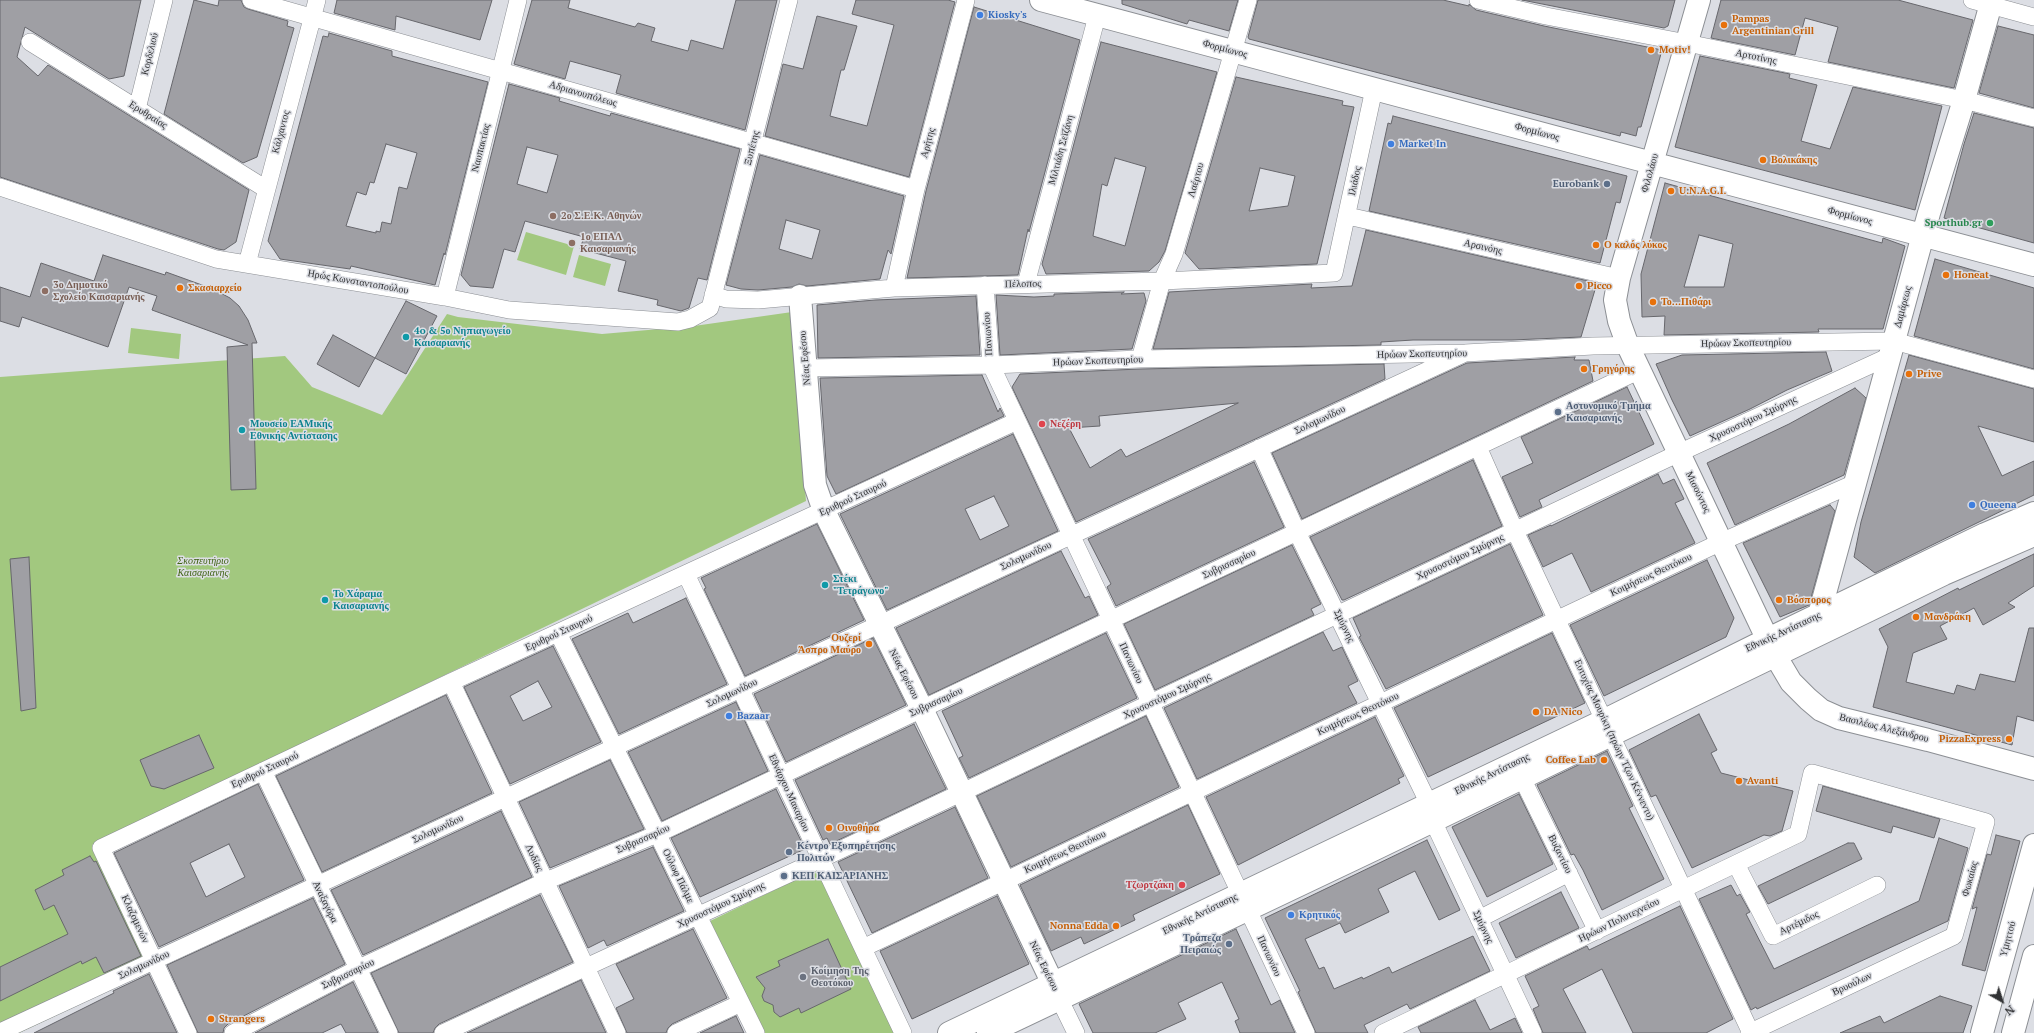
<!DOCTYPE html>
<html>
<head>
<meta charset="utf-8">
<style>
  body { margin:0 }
  #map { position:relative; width:2034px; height:1033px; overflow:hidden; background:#dcdee4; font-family:"PT Serif",serif }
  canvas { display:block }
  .north { position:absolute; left:1982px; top:981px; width:40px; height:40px; -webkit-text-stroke:3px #dcdee4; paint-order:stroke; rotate:141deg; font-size:11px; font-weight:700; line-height:16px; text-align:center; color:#313234 }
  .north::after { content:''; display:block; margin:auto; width:14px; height:18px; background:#313234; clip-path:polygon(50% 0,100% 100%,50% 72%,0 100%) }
</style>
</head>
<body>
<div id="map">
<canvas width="2034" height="1033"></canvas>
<div class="north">N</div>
</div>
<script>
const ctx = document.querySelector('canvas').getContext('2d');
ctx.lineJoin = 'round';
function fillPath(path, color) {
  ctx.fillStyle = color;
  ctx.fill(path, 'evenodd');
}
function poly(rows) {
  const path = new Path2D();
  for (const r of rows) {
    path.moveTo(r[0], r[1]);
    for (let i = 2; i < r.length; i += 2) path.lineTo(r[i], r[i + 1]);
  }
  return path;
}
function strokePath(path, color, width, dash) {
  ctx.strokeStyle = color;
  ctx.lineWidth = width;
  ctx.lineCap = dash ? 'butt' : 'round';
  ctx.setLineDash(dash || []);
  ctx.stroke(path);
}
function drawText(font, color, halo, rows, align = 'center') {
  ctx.font = font + ' "PT Serif",serif';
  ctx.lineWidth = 3;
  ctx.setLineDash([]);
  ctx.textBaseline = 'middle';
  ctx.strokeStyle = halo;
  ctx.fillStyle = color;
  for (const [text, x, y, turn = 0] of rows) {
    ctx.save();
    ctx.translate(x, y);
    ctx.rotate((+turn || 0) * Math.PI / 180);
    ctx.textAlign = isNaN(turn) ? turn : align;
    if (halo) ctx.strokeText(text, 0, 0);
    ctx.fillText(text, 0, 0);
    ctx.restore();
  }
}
fillPath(poly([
  [526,232,574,246,566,275,517,260],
  [579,255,611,264,605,286,573,277],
  [792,312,806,501,92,845,153,970,19,1033,0,1033,0,377,285,356,312,387,382,415,447,314,458,317,602,334,694,326],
  [131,328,181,334,179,359,128,353],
  [818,869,895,1033,761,1033,708,922]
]), '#a2c87f');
const building = poly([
  [0,0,141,0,124,76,109,79,25,27,17,57,38,76,48,65,249,190,236,242,224,250,218,249,0,177,0,0],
  [194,0,218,6,219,0,241,0,244,7,248,9,288,21,287,26,294,28,257,157,243,163,164,114,194,0],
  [337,0,492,0,480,40,396,16,395,30,334,13,337,0],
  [532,0,570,0,568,8,635,27,638,23,655,28,651,41,688,51,691,40,723,49,736,0,777,0,745,130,616,93,621,75,570,61,565,79,514,64,532,0],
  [856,0,948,0,955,2,909,177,765,136,783,64,803,69,817,16,857,26,844,70,841,70,830,116,867,126,894,25,852,14,856,0],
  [1122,0,1238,0,1229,31,1189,20,1187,24,1122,4,1122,0],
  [1258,0,1443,0,1469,6,1469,4,1476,10,1544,26,1662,50,1641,127,1638,127,1636,136,1621,132,1620,136,1249,39,1248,37,1258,0],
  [1522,0,1675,0,1668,26,1664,28,1522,0],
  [1721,0,1898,0,1973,20,1954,88,1828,62,1838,27,1805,18,1795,55,1711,38,1721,0],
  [974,7,1080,40,1029,232,1028,229,1018,275,907,278,926,191,974,7],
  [1998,26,2034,35,2034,108,1979,93,1998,26],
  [329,33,392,51,392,56,488,82,445,255,444,253,435,285,351,266,350,269,280,259,268,241,323,36,328,37,329,33],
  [386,144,417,153,407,189,399,187,391,224,382,222,380,232,376,231,376,233,346,226,357,192,366,195,370,182,374,183,386,144],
  [1101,42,1217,72,1165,251,1159,262,1149,271,1046,274,1042,264,1101,42],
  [1115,158,1146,167,1125,246,1093,236,1102,184,1107,186,1115,158],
  [1700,56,1790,74,1789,78,1817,85,1801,141,1830,149,1853,87,1942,106,1915,210,1675,147,1700,56],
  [1236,77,1343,101,1342,105,1354,107,1317,264,1199,269,1185,253,1236,77],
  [1260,168,1295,176,1288,206,1249,211,1260,168],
  [509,84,560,98,559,101,610,116,611,113,740,149,707,280,698,278,689,308,681,311,657,305,658,300,618,291,626,261,580,249,584,237,525,221,515,252,504,249,493,288,470,286,461,275,509,84],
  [527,147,558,155,547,193,517,184,527,147],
  [1974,113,2034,128,2034,243,1944,218,1964,144,1974,113],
  [1393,116,1627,176,1620,203,1616,202,1600,263,1369,211,1388,123,1391,124,1393,116],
  [760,155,904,196,891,254,888,250,880,279,807,286,799,284,792,287,758,290,741,289,726,285,760,155],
  [786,220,820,230,812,259,779,249,786,220],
  [1665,183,1882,243,1883,238,1905,246,1883,329,1818,329,1819,332,1664,335,1665,316,1642,317,1641,274,1665,183],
  [1699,235,1733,244,1724,287,1684,287,1699,235],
  [1366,230,1597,283,1581,337,1512,340,1413,340,1381,342,1381,345,1153,349,1169,292,1312,284,1311,288,1352,286,1366,230],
  [103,255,165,275,166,272,213,289,230,298,239,306,248,320,257,343,252,343,256,489,231,490,227,347,248,345,152,310,157,296,129,287,108,347,22,317,19,327,0,321,0,287,30,297,41,263,94,281,103,255],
  [1935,259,2034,288,2034,369,1914,336,1935,259],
  [1124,292,1121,294,1144,293,1146,301,1132,349,1000,355,996,295,1034,297,1054,296,1054,294,1124,292],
  [976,296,980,355,818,358,817,305,875,300,976,296],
  [406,301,437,316,406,374,375,358,406,301],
  [333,335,375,358,359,387,317,364,333,335],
  [1826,352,1832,371,1787,390,1750,409,1690,436,1672,400,1656,364,1682,355,1826,352],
  [1909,355,2034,389,2034,442,1978,426,2002,476,2034,461,2034,495,1875,573,1854,557,1861,522,1909,355],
  [1575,357,1574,360,1589,360,1593,381,1302,519,1272,453,1467,363,1575,357],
  [1384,364,1385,379,1076,522,1012,387,1020,374,1140,369,1384,364],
  [1238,403,1126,457,1121,449,1090,468,1069,428,1100,426,1099,416,1238,403],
  [982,375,998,412,1000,408,1004,416,836,494,827,476,820,378,982,375],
  [1627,387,1654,444,1539,500,1542,507,1520,517,1502,477,1533,463,1521,437,1627,387],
  [1855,388,1866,398,1844,475,1735,525,1707,463,1789,424,1855,388],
  [1013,434,1058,531,887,610,840,514,1013,434],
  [994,496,1009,526,980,540,965,509,994,496],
  [1473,460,1502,526,1344,600,1342,600,1310,537,1473,460],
  [1254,462,1284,527,1116,606,1107,587,1111,584,1088,539,1254,462],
  [1658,474,1663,484,1674,479,1684,499,1675,503,1695,543,1591,592,1572,553,1543,567,1528,535,1551,525,1551,526,1658,474],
  [1830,505,1835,511,1809,605,1780,617,1743,543,1830,505],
  [817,524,864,620,745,676,704,589,706,588,701,578,817,524],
  [1510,544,1543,615,1386,689,1359,637,1361,636,1353,618,1510,544],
  [1292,545,1321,604,1311,609,1314,615,1155,690,1124,624,1292,545],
  [1061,551,1085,598,1089,596,1098,615,929,695,896,628,1061,551],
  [2034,554,2034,586,2008,603,2015,607,1983,625,1974,608,1940,626,1947,639,1913,653,1906,682,1954,694,1957,685,1975,690,1980,674,2015,682,2029,628,2034,628,2034,721,2017,716,2012,745,1873,707,1888,647,1879,629,1958,588,1959,590,2034,554],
  [29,557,36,708,21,711,10,559,29,557],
  [1707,560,1734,618,1726,637,1604,696,1570,625,1707,560],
  [686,598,727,684,619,734,572,639,628,613,633,623,686,598],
  [1323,632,1333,651,1342,647,1358,681,1348,686,1357,703,1197,779,1164,708,1323,632],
  [1106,633,1137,698,969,778,959,758,963,756,942,711,1106,633],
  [1552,633,1585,703,1428,777,1394,708,1552,633],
  [873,638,906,705,786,762,754,694,873,638],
  [553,646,601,742,510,784,464,687,553,646],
  [538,681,552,707,523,721,510,696,538,681],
  [446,695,492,793,322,872,276,776,446,695],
  [736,702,768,771,662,821,628,752,736,702],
  [1699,714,1717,750,1711,753,1721,773,1793,791,1782,831,1770,836,1764,835,1692,868,1656,795,1651,797,1629,750,1699,714],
  [1146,716,1179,787,1011,867,977,796,1146,716],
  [1375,717,1404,776,1398,779,1400,783,1238,865,1206,797,1375,717],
  [914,724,946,789,830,844,827,838,823,840,795,780,914,724],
  [199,735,214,768,164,789,151,786,140,760,199,735],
  [1607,751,1633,806,1629,808,1664,879,1602,910,1583,870,1574,854,1571,855,1537,785,1607,751],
  [610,760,644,829,550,868,519,802,610,760],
  [258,784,304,880,159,947,114,853,258,784],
  [229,844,245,877,206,897,190,863,229,844],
  [1823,786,1940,819,1934,838,1893,826,1891,833,1816,811,1823,786],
  [776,789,805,849,700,897,671,838,776,789],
  [1519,794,1553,864,1487,897,1452,827,1519,794],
  [1188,805,1220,874,1133,915,1135,920,1084,944,1081,937,1051,951,1020,885,1188,805],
  [955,807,988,878,872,933,838,862,955,807],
  [501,811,532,877,363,955,331,890,501,811],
  [1996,835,2020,841,1985,971,1962,965,1977,907,1972,909,1987,854,1991,855,1996,835],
  [1939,838,1968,848,1948,921,1757,1009,1756,1007,1751,1010,1699,899,1731,885,1737,896,1740,894,1750,912,1746,914,1774,969,1919,901,1939,838],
  [1427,840,1460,910,1439,920,1415,871,1378,889,1389,912,1345,933,1340,923,1305,939,1319,969,1324,967,1334,989,1362,977,1363,979,1389,967,1392,973,1473,936,1490,971,1410,1009,1407,1004,1364,1025,1368,1033,1316,1033,1298,992,1300,991,1265,918,1427,840],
  [1848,843,1854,843,1862,859,1768,904,1758,886,1848,843],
  [653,847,684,911,607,946,604,940,588,948,559,886,653,847],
  [90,856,94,862,96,861,141,956,104,973,96,957,82,964,81,961,0,1001,0,967,68,934,54,905,44,910,35,890,64,875,62,870,90,856],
  [1561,892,1579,928,1516,958,1499,923,1561,892],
  [540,895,573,962,439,1024,435,1028,433,1033,399,1033,371,973,540,895],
  [997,896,1029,964,912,1019,880,951,997,896],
  [313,898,345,964,228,1024,224,1028,223,1033,198,1033,167,965,313,898],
  [1680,906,1733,1019,1706,1033,1633,1033,1602,969,1563,989,1586,1033,1543,1033,1533,1009,1539,1006,1525,976,1587,946,1589,950,1680,906],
  [693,929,727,998,672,1024,668,1028,666,1033,627,1033,616,1008,634,999,616,964,693,929],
  [1236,929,1271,1005,1280,1000,1295,1033,1240,1033,1235,1021,1239,1019,1222,982,1178,1003,1186,1019,1155,1033,1093,1033,1079,1004,1236,929],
  [828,939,851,989,801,1013,799,1008,780,1017,774,1012,773,1005,764,1001,762,996,765,988,756,977,780,966,778,961,828,939],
  [149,974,177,1033,34,1033,114,993,113,991,149,974],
  [581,980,606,1033,467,1033,581,980],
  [353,982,378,1033,346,1033,341,1024,322,1033,255,1033,353,982],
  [1940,996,1972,1006,1963,1033,1840,1033,1880,1016,1884,1023,1940,996],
  [1475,1000,1490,1030,1515,1018,1522,1033,1421,1033,1418,1027,1475,1000],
  [736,1016,744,1033,700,1033,736,1016]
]);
fillPath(building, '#9f9fa4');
strokePath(building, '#67676c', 1);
const street = poly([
  [251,0,916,189],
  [1478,0,1546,16,1687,43,1964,100,2034,118],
  [1972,0,2034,17],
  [30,42,266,189],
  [137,109,164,0],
  [0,187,216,259,445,297,509,310,678,322,690,319,710,308,789,0],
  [1348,216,1619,278],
  [247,264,317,0],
  [1026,284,1097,16],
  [985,285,991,365,1306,1033],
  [894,288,916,189,966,0],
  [713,295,726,299,758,300,894,288,1162,281,1334,273,1374,89],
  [445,297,518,0],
  [1140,359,1162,281,1174,254,1248,0],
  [805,368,991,365,1140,359,1465,353,1593,346,1894,341,2034,379],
  [1478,447,1515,531,1751,1033],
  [1259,448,1297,532,1429,804],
  [686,574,903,1033],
  [558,633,756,1033],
  [451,682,617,1033],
  [263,771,389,1033],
  [1522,778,1597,931],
  [1433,821,1533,1033],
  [1736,864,1773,936,1877,885],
  [1479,919,1569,873],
  [863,948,1721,542,1855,483],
  [1054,988,1076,1033],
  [0,1032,1465,353],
  [188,1033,101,848,451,682,1017,421],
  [233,1033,357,969,546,881,657,834,1640,370],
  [443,1033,821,859,1679,453,1890,356],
  [676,1033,741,1003],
  [1383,1033,1798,834,1812,773,1986,822,1954,936,1749,1033]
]);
const secondary = poly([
  [1041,0,2034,265],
  [1699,0,1619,278,1615,300,1619,321,1628,346,1775,655,1791,682,1808,699,1821,710,1839,718,1928,740,2034,769],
  [800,296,815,485,824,511,922,709,1053,984],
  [1819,615,1929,213,1964,100,1992,0],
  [949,1033,1605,720,1768,639,1985,534,2034,513],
  [988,1033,1375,849,1944,574,2034,535],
  [1982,1033,2034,845],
  [2013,1033,2034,956]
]);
strokePath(street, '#8c8f94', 18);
strokePath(secondary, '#8c8f94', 24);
strokePath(street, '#fff', 17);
strokePath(secondary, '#fff', 22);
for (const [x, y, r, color] of [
  [980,15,4,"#3f7fe0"],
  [1724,25,4,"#e8710a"],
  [1651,50,4,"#e8710a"],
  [1391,144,4,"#3f7fe0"],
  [1763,160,4,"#e8710a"],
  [1607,184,4,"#5c6f8a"],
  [1671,191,4,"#e8710a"],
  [553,216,4,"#8d6e63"],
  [1990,223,4,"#2e9e5b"],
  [572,243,4,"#8d6e63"],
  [1596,245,4,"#e8710a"],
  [1946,275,4,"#e8710a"],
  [1579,286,4,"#e8710a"],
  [180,288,4,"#e8710a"],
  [45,291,4,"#8d6e63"],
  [1653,302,4,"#e8710a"],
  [406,337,4,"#0f9aa8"],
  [1584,369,4,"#e8710a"],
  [1909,374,4,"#e8710a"],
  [1558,412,4,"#5c6f8a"],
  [1042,424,4,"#e0444e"],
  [242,430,4,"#0f9aa8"],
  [1972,505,4,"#3f7fe0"],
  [825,585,4,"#0f9aa8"],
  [325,600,4,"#0f9aa8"],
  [1779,600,4,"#e8710a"],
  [1916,617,4,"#e8710a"],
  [869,644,4,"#e8710a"],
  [1536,712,4,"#e8710a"],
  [729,716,4,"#3f7fe0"],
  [2009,739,4,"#e8710a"],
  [1604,760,4,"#e8710a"],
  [1739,781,4,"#e8710a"],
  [829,828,4,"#e8710a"],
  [789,852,4,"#5c6f8a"],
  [784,876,4,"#5c6f8a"],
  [1182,885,4,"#e0444e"],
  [1291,915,4,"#3f7fe0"],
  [1116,926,4,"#e8710a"],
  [1229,944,4,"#5c6f8a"],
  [803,977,4,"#6b7280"],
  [211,1019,4,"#e8710a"]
]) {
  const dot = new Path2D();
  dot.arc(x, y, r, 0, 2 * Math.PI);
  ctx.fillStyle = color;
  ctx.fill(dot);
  strokePath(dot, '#dcdee4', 1.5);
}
drawText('bold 10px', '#366cbe', '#dcdee4', [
  ["Kiosky's",988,15],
  ["Market In",1399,144],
  ["Queena",1980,505],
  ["Bazaar",737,716],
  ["Κρητικός",1299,915]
], 'left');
drawText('bold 10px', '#c56008', '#dcdee4', [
  ["Pampas",1732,19],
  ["Argentinian Grill",1732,31],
  ["Motiv!",1659,50],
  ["Βολικάκης",1771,160],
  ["U.N.A.G.I.",1679,191],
  ["Ο καλός λύκος",1604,245],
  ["Honeat",1954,275],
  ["Picco",1587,286],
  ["Σκασιαρχείο",188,288],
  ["Το...Πιθάρι",1661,302],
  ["Γρηγόρης",1592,369],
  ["Prive",1917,374],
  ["Βόσπορος",1787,600],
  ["Μανδράκη",1924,617],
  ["Ουζερί",861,638,"right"],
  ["Άσπρο Μαύρο",861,650,"right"],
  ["DA Nico",1544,712],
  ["PizzaExpress",2001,739,"right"],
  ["Coffee Lab",1596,760,"right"],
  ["Avanti",1747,781],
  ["Οινοθήρα",837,828],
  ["Nonna Edda",1108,926,"right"],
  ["Strangers",219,1019]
], 'left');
drawText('10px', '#313234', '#dcdee4', [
  ["Φορμίωνος",1225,49,15],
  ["Κορδελιού",150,54,-76],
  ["Αρτοτίνης",1756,57,12],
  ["Αδριανουπόλεως",583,94,16],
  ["Ερυθραίας",148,115,32],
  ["Κάλχαντος",281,132,-75],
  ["Φορμίωνος",1537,132,15],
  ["Αρήτης",928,143,-75],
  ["Ναυπακτίας",481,148,-76],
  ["Ξυπέτης",752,148,-76],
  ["Μιλτιάδη Σεϊζάνη",1061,150,-75],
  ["Φιλολάου",1650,173,-74],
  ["Λαέρτου",1196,180,-74],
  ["Ιλιάδος",1355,181,-78],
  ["Φορμίωνος",1850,216,15],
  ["Αρσινόης",1483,247,13],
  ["Ηρώς Κωνσταντοπούλου",358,282,10],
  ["Πέλοπος",1023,284,-1],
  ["Δαμάρεως",1903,307,-75],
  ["Πανιωνίου",988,334,-94],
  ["Ηρώων Σκοπευτηρίου",1746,343,-1],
  ["Ηρώων Σκοπευτηρίου",1422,354,-1],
  ["Νέας Εφέσου",805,358,-95],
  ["Ηρώων Σκοπευτηρίου",1098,361,-2],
  ["Χρυσοστόμου Σμύρνης",1753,419,-25],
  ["Σολομωνίδου",1320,420,-25],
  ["Μισούντος",1698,492,64],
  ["Ερυθρού Σταυρού",853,498,-25],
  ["Σολομωνίδου",1026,556,-25],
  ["Χρυσοστόμου Σμύρνης",1460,557,-25],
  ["Συβρισσαρίου",1229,564,-25],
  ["Κοιμήσεως Θεοτόκου",1651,575,-25],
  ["Σμύρνης",1344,626,64],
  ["Εθνικής Αντίστασης",1783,632,-25],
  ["Ερυθρού Σταυρού",559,633,-25],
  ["Πανιωνίου",1131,663,65],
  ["Νέας Εφέσου",904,674,63],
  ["Σολομωνίδου",732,693,-25],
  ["Χρυσοστόμου Σμύρνης",1167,696,-25],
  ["Συβρισσαρίου",936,702,-25],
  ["Κοιμήσεως Θεοτόκου",1358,714,-25],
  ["Βασιλέως Αλεξάνδρου",1884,728,14],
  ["Ευτυχίας Μουρίκη (πρώην Τζων Κέννεντυ)",1614,740,65],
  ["Ερυθρού Σταυρού",265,770,-25],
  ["Εθνικής Αντίστασης",1492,774,-26],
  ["Εθνάρχου Μακαρίου",789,793,65],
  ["Σολομωνίδου",438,829,-25],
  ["Συβρισσαρίου",643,839,-24],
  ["Κοιμήσεως Θεοτόκου",1065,852,-25],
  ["Βυζαντίου",1560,854,64],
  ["Λυδίας",534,858,64],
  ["Ούλωφ Πάλμε",678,876,64],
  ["Φωκαίας",1970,879,-75],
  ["Αναξαγόρα",325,902,64],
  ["Χρυσοστόμου Σμύρνης",721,905,-25],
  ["Εθνικής Αντίστασης",1200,914,-26],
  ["Κλαζομενών",135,919,65],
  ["Ηρώων Πολυτεχνείου",1619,920,-26],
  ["Αρτέμιδος",1799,923,-26],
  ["Σμύρνης",1483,927,65],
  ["Υμηττού",2008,939,-75],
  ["Πανιωνίου",1269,956,65],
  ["Σολομωνίδου",144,965,-25],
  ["Νέας Εφέσου",1044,966,64],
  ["Συβρισσαρίου",348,974,-26],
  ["Βρυούλων",1852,984,-25]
]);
drawText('bold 10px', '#4e5e75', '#dcdee4', [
  ["Eurobank",1599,184,"right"],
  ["Αστυνομικό Τμήμα",1566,406],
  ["Καισαριανής",1566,418],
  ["Κέντρο Εξυπηρέτησης",797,846],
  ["Πολιτών",797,858],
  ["ΚΕΠ ΚΑΙΣΑΡΙΑΝΗΣ",792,876],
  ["Τράπεζα",1221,938,"right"],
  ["Πειραιώς",1221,950,"right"]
], 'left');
drawText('bold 10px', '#785e54', '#dcdee4', [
  ["2ο Σ.Ε.Κ. Αθηνών",561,216],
  ["1ο ΕΠΑΛ",580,237],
  ["Καισαριανής",580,249],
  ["3ο Δημοτικό",53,285],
  ["Σχολείο Καισαριανής",53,297]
], 'left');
drawText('bold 10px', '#27864d', '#dcdee4', [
  ["Sporthub.gr",1982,223]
], 'right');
drawText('bold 10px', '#0d838f', '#dcdee4', [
  ["4o & 5ο Νηπιαγωγείο",414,331],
  ["Καισαριανής",414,343],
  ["Μουσείο ΕΑΜικής",250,424],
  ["Εθνικής Αντίστασης",250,436],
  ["Στέκι",833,579],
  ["\"Τετράγωνο\"",833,591],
  ["Το Χάραμα",333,594],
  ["Καισαριανής",333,606]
], 'left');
drawText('bold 10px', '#be3a42', '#dcdee4', [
  ["Νεζέρη",1050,424],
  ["Τζωρτζάκη",1174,885,"right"]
], 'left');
drawText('italic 10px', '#406314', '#dcdee4', [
  ["Σκοπευτήριο",203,561],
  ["Καισαριανής",203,573]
]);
drawText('bold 10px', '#5b616d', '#dcdee4', [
  ["Κοίμηση Της",811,971],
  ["Θεοτόκου",811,983]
], 'left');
</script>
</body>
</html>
